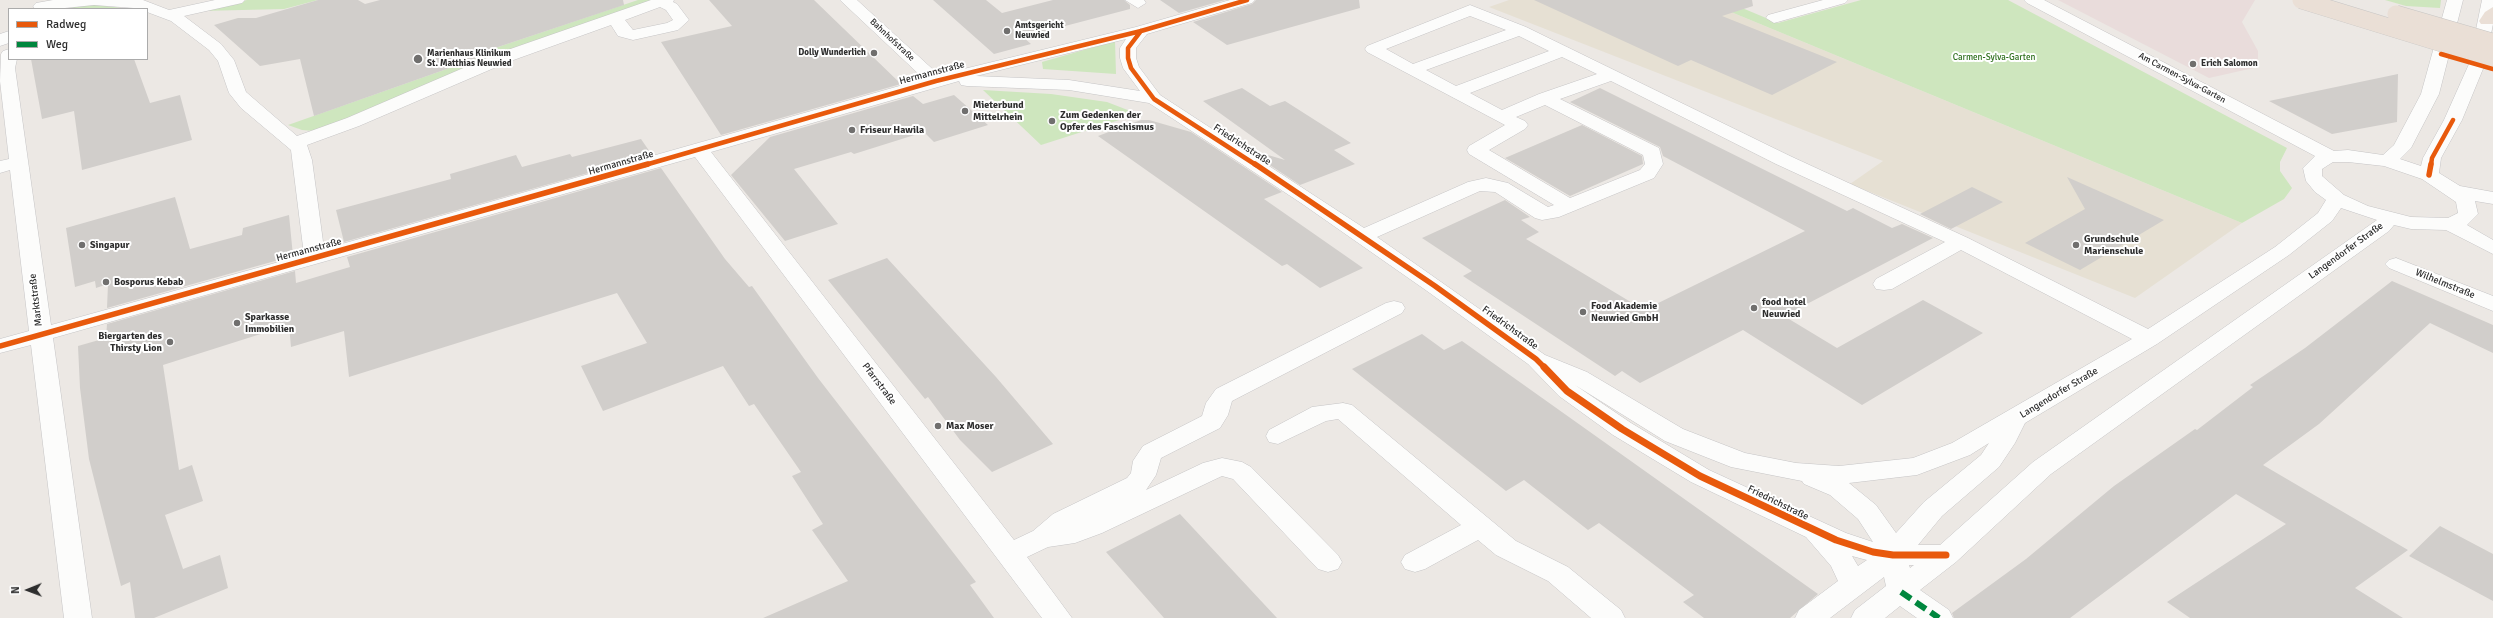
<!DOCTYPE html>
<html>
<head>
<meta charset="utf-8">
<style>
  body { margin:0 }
  #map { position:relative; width:2493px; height:618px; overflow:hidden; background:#ece8e4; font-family:Signika,sans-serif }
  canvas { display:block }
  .legend { position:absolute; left:8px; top:8px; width:140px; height:52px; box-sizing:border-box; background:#fff; border:1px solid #ababab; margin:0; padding:5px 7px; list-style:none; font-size:12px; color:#2e2e2e }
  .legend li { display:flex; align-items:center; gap:8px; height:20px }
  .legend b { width:20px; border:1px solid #ababab }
  .north { position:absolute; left:8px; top:570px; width:40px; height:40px; -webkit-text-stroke:3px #fff; paint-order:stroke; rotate:269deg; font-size:11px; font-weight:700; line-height:16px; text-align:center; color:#2e2e2e }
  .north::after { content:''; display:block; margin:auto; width:14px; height:18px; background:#2e2e2e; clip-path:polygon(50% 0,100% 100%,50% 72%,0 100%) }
</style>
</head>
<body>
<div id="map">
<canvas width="2493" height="618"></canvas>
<ul class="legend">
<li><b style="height:5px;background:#e8590c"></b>Radweg</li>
<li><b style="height:5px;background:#00873e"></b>Weg</li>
</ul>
<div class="north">N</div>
</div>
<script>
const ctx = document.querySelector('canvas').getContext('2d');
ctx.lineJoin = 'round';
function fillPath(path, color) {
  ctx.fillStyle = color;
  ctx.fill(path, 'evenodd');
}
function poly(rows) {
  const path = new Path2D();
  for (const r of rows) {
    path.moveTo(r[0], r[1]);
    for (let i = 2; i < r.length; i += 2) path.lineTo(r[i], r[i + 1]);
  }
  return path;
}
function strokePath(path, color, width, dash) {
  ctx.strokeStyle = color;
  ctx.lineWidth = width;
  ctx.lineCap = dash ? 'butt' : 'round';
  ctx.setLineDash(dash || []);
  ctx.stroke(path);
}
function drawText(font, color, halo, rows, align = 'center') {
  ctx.font = font + ' Signika,sans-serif';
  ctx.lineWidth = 4;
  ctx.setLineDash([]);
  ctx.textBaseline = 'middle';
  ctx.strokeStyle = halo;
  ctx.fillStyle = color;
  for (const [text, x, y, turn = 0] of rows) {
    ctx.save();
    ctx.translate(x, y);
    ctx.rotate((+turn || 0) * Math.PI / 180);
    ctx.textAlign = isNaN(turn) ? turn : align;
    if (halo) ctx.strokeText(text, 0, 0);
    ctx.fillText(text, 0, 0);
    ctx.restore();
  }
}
fillPath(poly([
  [1509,0,1702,0,2242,223,2135,298,1850,184,1883,161,1489,7]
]), '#e6e0d3');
fillPath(poly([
  [2058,0,2255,0,2242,22,2258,51,2258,67,2209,78]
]), '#e9dcdb');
fillPath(poly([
  [247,0,318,0,284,9,200,11],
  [638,0,653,0,314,131,302,130,288,125,492,53,489,50],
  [1702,0,1723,0,1778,23,1861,0,2008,0,2287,148,2280,162,2280,171,2292,188,2284,199,2242,223],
  [2385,0,2441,0,2440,8,2406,6],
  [97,5,130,9,62,9,84,5],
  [1115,41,1116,74,1043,69,1042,62],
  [983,90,1051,94,1107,102,1138,114,1041,145]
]), '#cee6be');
fillPath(poly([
  [318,0,358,0,365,4,380,0,623,0,624,5,489,50,492,53,314,116,300,59,260,66,214,25,238,18,256,18],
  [709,0,814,0,901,84,721,135,661,42,732,26],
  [933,0,986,0,1002,13,1053,0,1124,0,1130,5,1130,9,1023,37,1031,44,994,54],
  [1160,0,1225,0,1179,13],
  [1256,0,1359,0,1360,8,1227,45,1193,22,1252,4],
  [1534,0,1752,0,1753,6,1722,16,1837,62,1772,95,1691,60,1678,66],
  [31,59,134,59,150,103,180,95,192,140,82,170,74,111,42,119],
  [2398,74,2397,122,2332,134,2269,101],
  [1242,88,1270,106,1285,101,1351,143,1334,150,1355,164,1300,185,1244,148,1285,160,1203,101],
  [1600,88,1847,211,1853,208,1892,228,1902,224,1933,238,1784,316,1837,348,1923,300,1983,333,1862,405,1743,330,1640,383,1622,371,1615,376,1463,276,1472,271,1422,238,1505,200,1530,217,1521,220,1539,232,1526,239,1644,310,1805,231,1663,156,1660,147,1570,102],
  [954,95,988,125,934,142,924,132,854,154,851,152,794,169,838,224,785,241,731,175,770,137,913,96,923,104],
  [1141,120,1149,120,1191,132,1282,192,1264,199,1363,268,1320,288,1287,264,1282,266,1098,136],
  [1582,125,1642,156,1643,164,1570,196,1505,158],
  [641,139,652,155,344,242,336,210,451,179,450,174,516,155,522,167,570,154,572,157],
  [661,168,725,259,749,287,752,286,818,378,976,582,970,585,994,618,763,618,848,581,812,530,823,524,792,476,801,472,754,404,749,406,723,366,603,411,581,366,647,343,617,293,349,377,344,331,291,347,289,325,163,365,179,470,192,465,203,501,165,515,183,569,220,555,228,588,154,618,135,618,130,582,121,586,89,459,80,388,78,346,106,338,107,324,295,271,296,283,350,267,347,257],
  [2067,177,2164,220,2080,270,2025,243,2085,209],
  [1972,187,2003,202,1951,229,1920,214],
  [175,197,190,249,242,235,243,228,289,215,293,256,107,308,108,284,96,288,95,281,75,287,66,228],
  [887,258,996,377,1053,444,992,472,960,440,928,397,925,399,828,280],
  [2392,281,2493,325,2493,353,2430,323,2319,424,2263,465,2408,550,2355,588,2403,618,2190,618,2167,602,2286,524,2236,494,2070,618,1954,618,1952,613,2026,559,2114,486,2195,429,2197,430,2253,387,2250,385,2305,348],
  [1422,334,1444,350,1462,341,1818,594,1790,618,1704,618,1683,602,1694,595,1599,523,1588,530,1524,480,1506,491,1352,369],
  [1180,514,1277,618,1164,618,1106,552],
  [2440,526,2493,554,2493,601,2409,556]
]), '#d1cecb');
const minor = poly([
  [53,0,143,0,169,10,215,0,245,0,242,3,184,16,221,44,234,60,246,92,297,136,347,118,496,54,651,0,674,0,673,2,677,4,689,20,678,30,633,40,618,36,611,25,508,62,359,126,307,145,312,160,324,249,924,79,840,0,857,0,939,75,1136,27,1230,0,1255,0,1252,3,1147,34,1136,48,1136,58,1139,67,1160,95,1364,228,1468,182,1486,178,1508,183,1548,207,1554,205,1469,154,1467,150,1469,146,1505,125,1367,52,1365,49,1367,46,1470,5,1526,27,1790,156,1968,238,2148,329,2275,247,2318,213,2326,200,2315,192,2306,181,2303,168,2315,156,2027,3,2024,0,2044,0,2334,151,2348,150,2383,155,2394,145,2421,94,2447,0,2463,0,2439,94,2411,148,2400,159,2421,166,2423,158,2444,120,2469,64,2482,0,2493,0,2493,24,2485,64,2462,120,2441,158,2439,173,2460,186,2493,192,2493,204,2475,201,2478,214,2467,225,2493,240,2493,254,2446,230,2411,229,2394,225,2389,231,2051,474,1956,562,1920,590,1949,610,1953,618,1917,618,1900,606,1885,618,1851,618,1855,610,1886,586,1884,577,1830,618,1795,618,1799,610,1838,581,1831,566,1806,537,1691,482,1613,435,1559,396,1528,364,1427,291,1301,203,1149,103,1069,90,967,86,961,85,959,81,711,152,1014,540,1033,531,1053,514,1127,478,1131,473,1133,461,1143,446,1202,416,1206,403,1216,389,1386,303,1394,301,1402,303,1405,308,1402,313,1232,401,1228,415,1220,428,1161,458,1156,475,1146,490,1203,463,1222,458,1242,462,1251,467,1338,555,1342,562,1338,569,1328,572,1318,569,1233,479,1222,476,1102,533,1075,543,1048,547,1027,557,1072,618,1042,618,695,157,53,338,92,618,64,618,31,345,0,353,0,339,29,331,10,170,0,173,0,161,9,159,0,81,1,54,3,51,9,49,9,59,17,59,15,68,51,325,304,255,291,150,241,108,229,93,218,61,209,50,171,21,147,12,147,9,94,5,55,9,35,9,33,6,36,3,53,0],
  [660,7,666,10,673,20,667,23,633,30,625,20,660,7],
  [1470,16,1506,30,1413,64,1386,49,1470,16],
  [1519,36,1549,51,1456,86,1426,70,1519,36],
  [1126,39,1120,48,1120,58,1123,68,1140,91,1069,80,976,76,1126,39],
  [1562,57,1597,74,1539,94,1502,110,1470,93,1562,57],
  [1611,81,1776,164,1945,242,1876,279,1873,284,1876,289,1884,290,1892,289,1961,250,2132,339,1952,443,1913,458,1839,466,1796,463,1745,453,1683,429,1587,372,1545,355,1377,237,1480,191,1495,192,1535,218,1542,220,1559,217,1654,178,1663,164,1659,148,1560,99,1611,81],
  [1545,105,1643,155,1645,164,1640,170,1570,198,1489,150,1525,129,1528,125,1525,121,1516,117,1545,105],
  [2333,162,2348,162,2384,166,2422,179,2456,202,2458,213,2448,218,2411,217,2368,206,2344,195,2322,176,2322,169,2333,162],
  [2341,208,2377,220,2033,462,1940,545,1918,545,1942,516,1999,467,2015,443,2025,423,2157,344,2289,255,2332,221,2341,208],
  [1575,385,1665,441,1731,467,1802,481,1804,484,1830,495,1858,519,1873,542,1846,533,1709,470,1631,423,1575,385],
  [1989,443,1981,455,1924,502,1896,533,1876,505,1849,483,1917,475,1970,455,1989,443],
  [1852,556,1863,559,1867,560,1858,566,1852,556],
  [1909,565,1914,565,1910,568,1909,565],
  [1125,0,1144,0,1146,3,1138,8,1125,0],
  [1823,0,1848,0,1845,3,1774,23,1766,18,1768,15,1823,0],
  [9,31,9,43,0,46,0,34,9,31],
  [2396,258,2493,296,2493,311,2389,268,2385,264,2389,260,2396,258],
  [1343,403,1352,405,1516,541,1568,567,1621,610,1625,618,1591,618,1548,581,1496,555,1478,540,1425,569,1415,572,1405,569,1401,562,1405,555,1461,525,1338,419,1326,421,1278,444,1269,442,1266,436,1269,430,1312,407,1343,403]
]);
const highway = poly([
  [2493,7,2493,24,2481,24,2479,21,2485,12,2493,7]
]);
strokePath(minor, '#c5c4c5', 1);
strokePath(highway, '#c6c5c4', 1);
fillPath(minor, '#fcfcfb');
fillPath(highway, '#eadfd6');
const highwayBridge = poly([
  [2301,0,2493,59],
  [2396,14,2493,42]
]);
strokePath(highwayBridge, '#c6c5c4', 18, []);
strokePath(highwayBridge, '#eadfd6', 17);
strokePath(poly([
  [1901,592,1939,618]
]), '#00873e', 6, [12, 6]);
strokePath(poly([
  [1141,31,1128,48,1128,58,1131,68,1154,99,1256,165],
  [2441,54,2493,69],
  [645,165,936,81,1141,31,1247,0],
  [2431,165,2432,158,2453,120]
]), '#e8590c', 4.5);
strokePath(poly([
  [1255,164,1435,286,1536,359,1545,368],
  [2429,175,2431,164],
  [0,346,648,164]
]), '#e8590c', 5.5);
strokePath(poly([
  [1544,367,1567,391,1622,429,1700,476,1836,540,1873,552,1893,555,1946,555]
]), '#e8590c', 7);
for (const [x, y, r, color] of [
  [1007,31,4,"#706f6e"],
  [874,53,4,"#706f6e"],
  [418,59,5,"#706f6e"],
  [2193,64,4,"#706f6e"],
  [965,111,4,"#706f6e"],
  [1052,121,4,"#706f6e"],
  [852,130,4,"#706f6e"],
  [82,245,4,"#706f6e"],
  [2076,245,4,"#706f6e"],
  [106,282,4,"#706f6e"],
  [1754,308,4,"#706f6e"],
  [1583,312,4,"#706f6e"],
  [237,323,4,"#706f6e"],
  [170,342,4,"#706f6e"],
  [938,426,4,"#706f6e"]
]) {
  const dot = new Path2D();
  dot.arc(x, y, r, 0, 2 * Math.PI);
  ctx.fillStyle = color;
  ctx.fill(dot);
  strokePath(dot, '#fff', 1.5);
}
drawText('bold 9px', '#2e2e2e', '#fff', [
  ["Amtsgericht",1015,26],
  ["Neuwied",1015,36],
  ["Dolly Wunderlich",866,53,"right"],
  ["Marienhaus Klinikum",427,54],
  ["St. Matthias Neuwied",427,64],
  ["Erich Salomon",2201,64]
], 'left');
drawText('9px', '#2e2e2e', '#fff', [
  ["Bahnhofstraße",892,40,43],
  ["Am Carmen-Sylva-Garten",2182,78,28]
]);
drawText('9px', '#2c6e1b', '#fff', [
  ["Carmen-Sylva-Garten",1994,58]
]);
drawText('10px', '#2e2e2e', '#fff', [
  ["Hermannstraße",932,73,-15],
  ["Friedrichstraße",1242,145,33],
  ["Hermannstraße",621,163,-16],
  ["Hermannstraße",309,250,-15],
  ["Langendorfer Straße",2346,251,-36],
  ["Wilhelmstraße",2445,284,22],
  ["Marktstraße",36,300,-97],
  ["Friedrichstraße",1510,328,36],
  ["Pfarrstraße",879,384,53],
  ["Langendorfer Straße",2059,393,-31],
  ["Friedrichstraße",1778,503,26]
]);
drawText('bold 10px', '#2e2e2e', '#fff', [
  ["Mieterbund",973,105],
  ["Mittelrhein",973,117],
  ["Zum Gedenken der",1060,115],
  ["Opfer des Faschismus",1060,127],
  ["Friseur Hawila",860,130],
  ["Grundschule",2084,239],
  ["Marienschule",2084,251],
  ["Singapur",90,245],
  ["Bosporus Kebab",114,282],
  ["food hotel",1762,302],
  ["Neuwied",1762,314],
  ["Food Akademie",1591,306],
  ["Neuwied GmbH",1591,318],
  ["Sparkasse",245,317],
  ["Immobilien",245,329],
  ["Biergarten des",162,336,"right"],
  ["Thirsty Lion",162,348,"right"],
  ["Max Moser",946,426]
], 'left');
</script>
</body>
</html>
